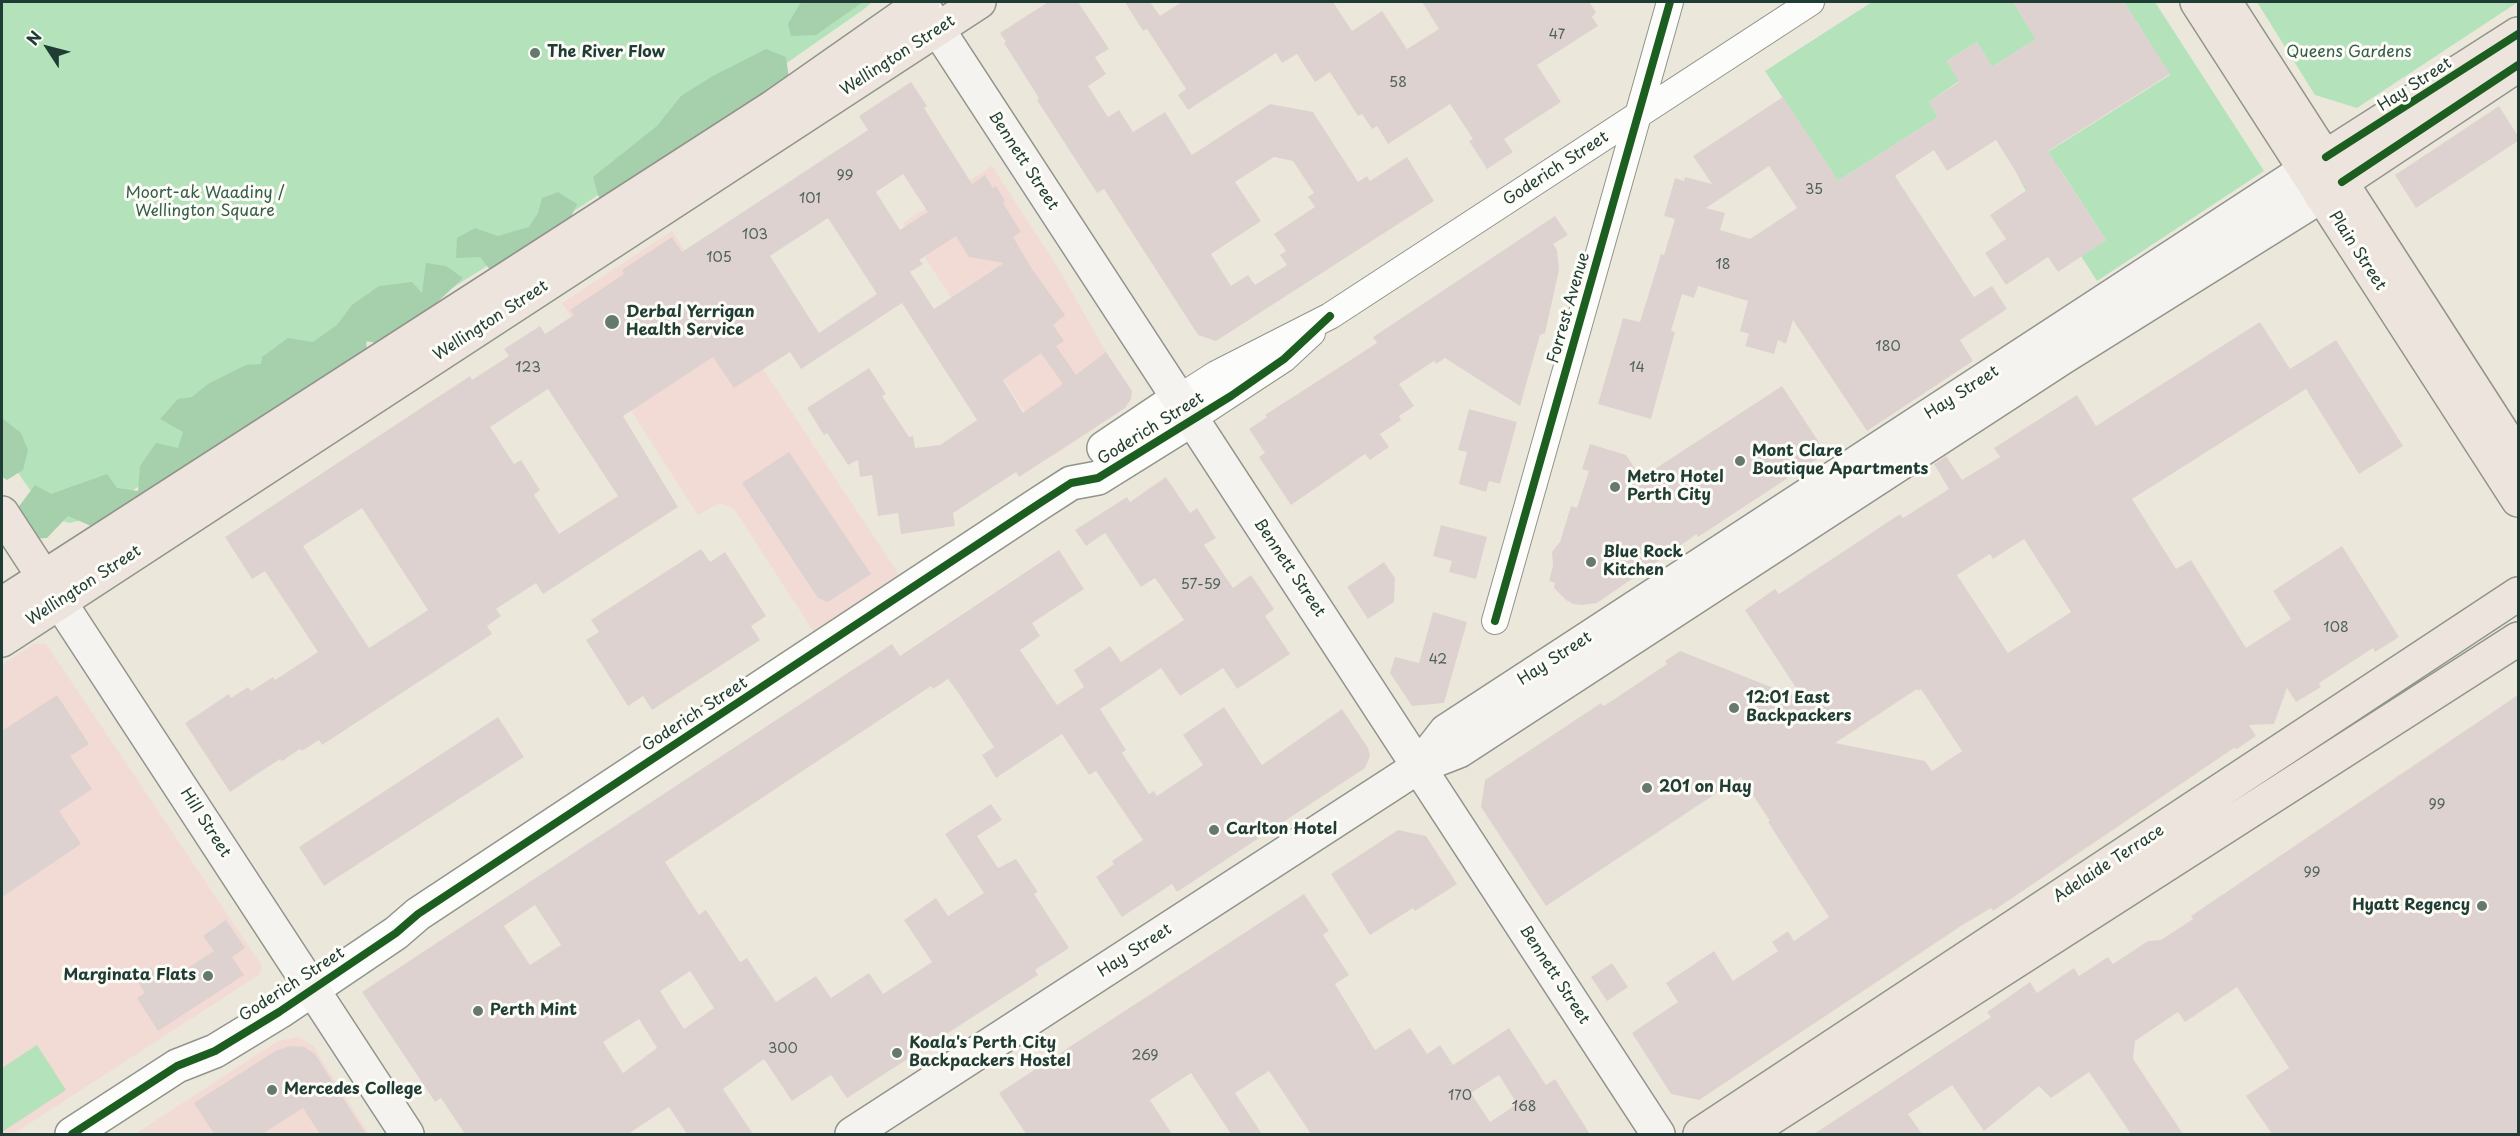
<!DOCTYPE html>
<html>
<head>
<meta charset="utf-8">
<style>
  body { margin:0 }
  #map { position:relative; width:2520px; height:1136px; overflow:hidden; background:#ebe8db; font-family:"Playpen Sans",sans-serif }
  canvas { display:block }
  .frame { position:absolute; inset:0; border:3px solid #1f3d34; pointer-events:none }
  .north { position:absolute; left:18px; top:18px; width:60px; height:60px; -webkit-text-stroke:4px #fdfcf7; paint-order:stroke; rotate:306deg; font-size:16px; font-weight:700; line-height:24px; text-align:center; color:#1f3d34 }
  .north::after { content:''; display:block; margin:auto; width:21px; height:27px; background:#1f3d34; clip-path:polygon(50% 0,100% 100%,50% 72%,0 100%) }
</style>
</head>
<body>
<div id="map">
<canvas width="2520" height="1136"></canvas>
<div class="frame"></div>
<div class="north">N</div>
</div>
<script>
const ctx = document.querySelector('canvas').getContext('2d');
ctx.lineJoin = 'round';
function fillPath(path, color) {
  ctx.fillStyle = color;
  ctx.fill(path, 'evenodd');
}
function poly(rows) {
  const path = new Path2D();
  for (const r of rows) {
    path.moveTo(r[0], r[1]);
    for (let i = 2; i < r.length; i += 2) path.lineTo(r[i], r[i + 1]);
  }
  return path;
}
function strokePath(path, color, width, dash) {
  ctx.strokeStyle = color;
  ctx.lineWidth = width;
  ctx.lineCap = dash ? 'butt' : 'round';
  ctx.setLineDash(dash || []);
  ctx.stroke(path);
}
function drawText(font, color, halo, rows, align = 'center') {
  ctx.font = font + ' "Playpen Sans",sans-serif';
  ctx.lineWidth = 6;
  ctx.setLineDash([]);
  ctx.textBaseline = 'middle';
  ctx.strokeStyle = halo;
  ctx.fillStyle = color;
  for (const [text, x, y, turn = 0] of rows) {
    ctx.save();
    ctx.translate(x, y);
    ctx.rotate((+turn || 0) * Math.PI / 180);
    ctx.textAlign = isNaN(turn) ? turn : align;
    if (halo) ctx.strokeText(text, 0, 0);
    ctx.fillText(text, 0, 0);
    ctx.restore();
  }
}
fillPath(poly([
  [992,166,1058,268,1106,352,1132,391,1131,399,1125,408,1053,456,903,223],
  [672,231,909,590,823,646,734,509,723,504,718,504,698,515,562,303],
  [34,644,46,644,262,966,260,974,13,1134,2,1134,2,665],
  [299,1037,313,1046,369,1134,135,1134,278,1041]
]), '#f2dad5');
fillPath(poly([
  [2,2,872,2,864,9,585,204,89,518,70,523,49,517,2,450],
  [1872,2,2013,2,2036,39,1992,67,1977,42,1947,61,1959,81,1929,102,1938,117,1838,181,1765,71],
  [2124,2,2155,2,2264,171,2097,281,2081,256,2106,240,2060,169,2026,191,2016,172,2170,75],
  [2257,2,2518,2,2357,108,2315,95],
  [37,1045,66,1090,2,1132,2,1068]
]), '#b4e2bb');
fillPath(poly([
  [801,2,863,2,816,35,791,36,788,24],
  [766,49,786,57,789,79,747,103,738,122,604,206,598,195,593,177,657,126,681,96,711,77],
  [558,192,577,204,566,227,494,275,480,257,456,258,457,238,475,228,498,236,529,227,538,213,542,198],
  [426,263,446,266,463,278,391,346,366,341,368,360,98,529,68,516,47,538,31,539,14,513,35,485,51,494,107,474,117,488,138,491,140,466,156,443,178,448,183,432,160,419,178,399,192,397,208,384,246,365,261,364,262,357,288,338,313,342,337,325,352,305,379,286,412,282,422,293],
  [2,418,21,433,28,450,23,470,7,480,2,477]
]), '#a6d0ac');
fillPath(poly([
  [1048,2,1078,2,1109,49,1095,57,1106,74,1088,86,1108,117,1119,110,1133,132,1165,112,1192,155,1270,104,1313,112,1358,182,1367,176,1370,181,1407,157,1434,201,1216,341,1198,335,1104,189,1097,193,1037,100,1039,98,1004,43,1006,42,1000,33],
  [1274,157,1293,161,1314,193,1308,197,1315,207,1274,234,1286,251,1280,255,1287,265,1255,285,1248,275,1231,286,1211,254,1261,221,1235,182],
  [1125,2,1150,2,1160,16,1182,2,1333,2,1352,31,1382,11,1407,49,1439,29,1422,2,1589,2,1596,12,1592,17,1598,26,1537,65,1561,102,1504,139,1513,152,1487,169,1469,141,1473,139,1450,104,1388,144,1377,126,1372,129,1362,114,1358,116,1330,72,1315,82,1297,54,1282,63,1276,53,1188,110,1178,95,1186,89,1147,29,1143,31],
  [2013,2,2124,2,2170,74,2048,151,2106,240,2058,272,2048,257,2006,285,1985,253,2006,239,1990,215,2027,190,1996,140,1947,171,1934,150,1895,176,1974,297,1992,286,2007,309,1960,340,1973,361,1867,431,1793,320,1786,344,1778,340,1774,354,1745,346,1749,334,1740,331,1748,301,1698,286,1694,298,1682,294,1671,331,1675,332,1651,419,1598,404,1623,318,1640,322,1661,254,1664,255,1675,219,1664,216,1675,178,1684,181,1685,177,1712,184,1693,156,1783,97,1838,181,1938,117,1929,102,1959,82,1947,61,1977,42,1992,67,2036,39],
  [1769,166,1797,208,1750,239,1720,230,1725,213,1706,208],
  [911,82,927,106,924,108,972,184,985,175,993,188,996,186,1005,201,1003,203,1021,232,1013,237,1032,269,1065,315,1053,325,1064,341,1056,346,1076,375,1106,352,1132,391,1131,399,1125,408,1019,477,1016,472,953,513,955,526,901,534,898,513,878,516,872,475,860,477,858,460,848,465,827,433,824,435,807,408,869,368,886,394,882,396,909,437,913,436,915,448,940,445,977,420,902,303,801,369,790,352,734,388,713,357,623,416,678,507,543,594,536,583,496,609,501,616,487,626,492,634,322,745,319,740,302,751,300,749,282,761,280,759,230,792,185,723,229,694,231,698,248,687,251,691,273,677,275,680,318,652,265,571,252,579,225,537,470,376,472,380,509,356,504,349,540,326,545,334,574,315,570,310,624,274,622,270,672,237,682,252,868,130,859,116],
  [903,174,928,212,900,230,876,192],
  [828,218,877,294,819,333,770,256],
  [956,236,969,257,1004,263,934,309,910,272,923,264,919,260],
  [1041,353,1063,384,1023,413,1003,380],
  [548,389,618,496,559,534,534,495,540,490,521,460,514,464,490,427],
  [362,508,428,610,369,648,303,546],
  [2499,106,2518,136,2518,141,2416,208,2395,175],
  [1555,216,1568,235,1553,244,1557,250,1559,270,1545,333,1540,335,1520,406,1445,358,1436,364,1434,361,1399,384,1414,406,1399,416,1401,420,1380,434,1389,447,1370,460,1365,454,1291,505,1259,457,1265,453,1249,429,1267,417,1265,415,1377,343,1373,337],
  [2260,322,2290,369,2336,340,2403,446,2359,474,2306,389,2132,499,2176,569,2191,560,2246,648,2291,619,2273,591,2342,546,2399,637,2375,652,2373,648,2319,683,2321,687,2296,702,2287,688,2274,724,2249,725,2256,736,2237,749,2234,748,1993,911,1991,908,1961,926,1699,1100,1671,1094,1632,1033,1678,1002,1666,983,1714,951,1733,981,1778,951,1772,942,1788,931,1794,941,1829,917,1768,822,1770,821,1741,777,1546,906,1481,807,1485,780,1601,703,1604,706,1667,664,1665,661,1680,651,1804,700,1745,610,1775,589,1779,594,1900,514,1903,518,1949,489,1934,464,1946,456,1962,480,2000,457,1994,448,2077,395,2096,426],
  [2024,539,2071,612,2008,653,1957,575,1990,554,1993,559],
  [1917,689,1919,691,1921,689,1962,751,1932,771,1925,761,1835,743],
  [1782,386,1826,453,1698,537,1697,534,1597,603,1582,605,1573,604,1566,600,1554,588,1555,583,1549,581,1553,566,1552,552,1560,542,1571,506,1577,508,1589,471,1582,469,1590,444,1626,455,1641,478],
  [1469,409,1517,422,1500,484,1489,481,1486,492,1459,484,1467,452,1458,450],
  [789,452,871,574,828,602,818,598,742,483],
  [1166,477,1190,513,1197,508,1216,538,1204,545,1233,588,1251,575,1274,609,1265,616,1290,654,1237,689,1223,668,1180,696,1161,668,1100,709,1126,750,1122,753,1149,794,1154,791,1157,796,1203,765,1183,735,1224,707,1262,765,1342,709,1368,748,1370,756,1365,768,1177,892,1172,884,1122,917,1096,877,1114,864,1112,861,1143,840,1096,771,1089,775,1062,734,996,778,982,755,994,747,957,691,948,679,933,689,931,686,665,862,699,915,706,910,740,962,747,958,776,1002,816,976,831,998,869,973,883,994,932,962,904,920,936,898,948,916,984,893,945,834,991,804,1002,820,977,836,998,868,1016,859,1038,892,1034,894,1069,948,1035,970,1038,975,847,1098,831,1075,792,1101,764,1059,723,1089,753,1134,687,1134,669,1107,628,1134,465,1134,441,1098,435,1102,362,992,892,644,900,656,1059,550,1084,589,1032,623,1040,636,1020,650,1057,705,1084,687,1074,670,1110,646,1121,662,1184,620,1155,578,1141,587,1105,533,1086,546,1075,530,1127,497,1130,502],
  [535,905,561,945,530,965,504,926],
  [690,971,714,1008,684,1029,660,991],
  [639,1019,657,1048,623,1073,603,1042],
  [1441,525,1487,537,1476,579,1449,572,1452,561,1433,556],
  [701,549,710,562,725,552,766,616,751,626,760,640,652,710,643,696,628,706,586,640,599,632,591,620],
  [1384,562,1395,578,1394,602,1368,619,1347,587],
  [1433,612,1467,622,1444,703,1412,706,1390,673,1395,657,1419,663],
  [57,695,89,744,70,756,92,789,59,811,81,844,2,897,2,731],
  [2518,695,2518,1134,2272,1134,2246,1096,2289,1068,2237,987,2185,1022,2178,1012,2135,1041,2133,1059,2183,1134,2131,1134,2089,1072,2051,1098,2039,1086,1984,1131,1952,1085,1908,1114,1922,1134,1814,1134,1991,1017,1987,1012,2030,982,2037,993,2074,968,2079,976,2108,957,2113,964,2148,941,2161,940,2193,919,2191,916],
  [498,717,524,757,324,886,299,847],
  [1398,830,1426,836,1457,884,1415,911,1413,908,1370,935,1331,874],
  [1304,894,1329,931,1323,935,1349,975,1335,984,1375,1050,1410,1028,1427,1054,1440,1045,1453,1065,1509,1028,1546,1085,1555,1079,1590,1134,1311,1134,1269,1071,1235,1093,1262,1134,1231,1134,1191,1073,1150,1100,1172,1134,1026,1134,999,1093],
  [1499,1075,1517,1104,1490,1122,1471,1093],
  [226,920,245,948,232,957,244,975,158,1031,137,998,145,993,135,977,151,967,163,984,214,951,203,936],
  [1612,963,1628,987,1607,1001,1591,977],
  [290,1046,304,1047,315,1054,366,1134,320,1134,303,1108,262,1134,214,1134,194,1103,277,1050]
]), '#ded2d0');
const minor = poly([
  [1177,399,1216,374,1330,316,1811,2],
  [1191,420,1284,359,1312,333],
  [1495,621,1670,2]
]);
const tertiary = poly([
  [1104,448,1177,399],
  [72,1134,177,1066,215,1051,279,1012,396,933,418,914,1040,503,1071,483,1098,478,1191,420]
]);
const secondary = poly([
  [922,5,1658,1134],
  [44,578,407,1134],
  [1418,767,1446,731,2305,170],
  [852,1134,1418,767,1459,751,2062,358,2321,196]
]);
const primary = poly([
  [2305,170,2518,34],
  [2321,196,2518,65],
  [2,513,43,576],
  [2,604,773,107,923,2],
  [2,640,979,2],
  [1700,1134,2518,594],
  [1746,1134,2518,639]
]);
const trunk = poly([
  [2197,2,2518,500],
  [2225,2,2518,457]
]);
strokePath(minor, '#91948c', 28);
strokePath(tertiary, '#91948c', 36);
strokePath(secondary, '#91948c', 36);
strokePath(primary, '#91948c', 36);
strokePath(trunk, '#91948c', 36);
strokePath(minor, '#fcfcfa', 26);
strokePath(tertiary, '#fcfcfa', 33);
strokePath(secondary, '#f5f3ef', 33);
strokePath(primary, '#ede5dd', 33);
strokePath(trunk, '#ede5dd', 33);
strokePath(poly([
  [2326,157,2518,34],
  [2342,182,2518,65],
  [1495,621,1670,2],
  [72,1134,177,1066,215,1051,279,1012,396,933,418,914,1040,503,1071,483,1098,478,1231,396,1284,359,1330,316]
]), '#1b5e20', 8);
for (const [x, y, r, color] of [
  [535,53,6,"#66796e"],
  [612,322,8,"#66796e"],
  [1740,461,6,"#66796e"],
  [1615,487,6,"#66796e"],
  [1591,562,6,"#66796e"],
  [1734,708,6,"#66796e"],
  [1647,788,6,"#66796e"],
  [1214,830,6,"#66796e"],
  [2482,906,6,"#66796e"],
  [208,976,6,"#66796e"],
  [478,1011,6,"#66796e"],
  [897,1053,6,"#66796e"],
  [272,1090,6,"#66796e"]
]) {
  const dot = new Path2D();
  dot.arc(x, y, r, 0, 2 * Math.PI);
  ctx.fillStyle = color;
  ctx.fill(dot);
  strokePath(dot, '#fdfcf7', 2);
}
drawText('14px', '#4f625b', null, [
  ["47",1557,35],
  ["58",1398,83],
  ["99",845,176],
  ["35",1814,190],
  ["101",810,199],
  ["103",755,235],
  ["105",719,258],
  ["18",1723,265],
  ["180",1888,347],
  ["123",528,368],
  ["14",1637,368],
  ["57-59",1201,585],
  ["108",2336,628],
  ["42",1438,660],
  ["99",2437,805],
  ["99",2312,873],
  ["300",783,1049],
  ["269",1145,1056],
  ["170",1460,1096],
  ["168",1524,1107]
]);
drawText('bold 16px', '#1f3d34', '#fdfcf7', [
  ["The River Flow",547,53],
  ["Derbal Yerrigan",626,313],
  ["Health Service",626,331],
  ["Mont Clare",1752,452],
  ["Boutique Apartments",1752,470],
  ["Metro Hotel",1627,478],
  ["Perth City",1627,496],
  ["Blue Rock",1603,553],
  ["Kitchen",1603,571],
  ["12:01 East",1746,699],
  ["Backpackers",1746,717],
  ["201 on Hay",1659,788],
  ["Carlton Hotel",1226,830],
  ["Hyatt Regency",2470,906,"right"],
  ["Marginata Flats",196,976,"right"],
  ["Perth Mint",490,1011],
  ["Koala's Perth City",909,1044],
  ["Backpackers Hostel",909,1062],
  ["Mercedes College",284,1090]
], 'left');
drawText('16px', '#345d4a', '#fdfcf7', [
  ["Queens Gardens",2349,53],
  ["Moort-ak Waadiny /",205,194],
  ["Wellington Square",205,212]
]);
drawText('16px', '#1f3d34', '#fdfcf7', [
  ["Wellington Street",898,56,-33],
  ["Hay Street",2415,85,-33],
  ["Bennett Street",1023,161,57],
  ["Goderich Street",1556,169,-33],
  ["Plain Street",2357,251,57],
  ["Forrest Avenue",1569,308,-74],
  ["Wellington Street",491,321,-33],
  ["Hay Street",1962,393,-33],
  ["Goderich Street",1151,429,-32],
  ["Bennett Street",1289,568,56],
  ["Wellington Street",84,586,-33],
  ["Hay Street",1555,659,-33],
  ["Goderich Street",695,715,-33],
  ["Hill Street",205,823,57],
  ["Adelaide Terrace",2109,864,-33],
  ["Hay Street",1135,951,-33],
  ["Bennett Street",1554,975,57],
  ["Goderich Street",292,985,-33]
]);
</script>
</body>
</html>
